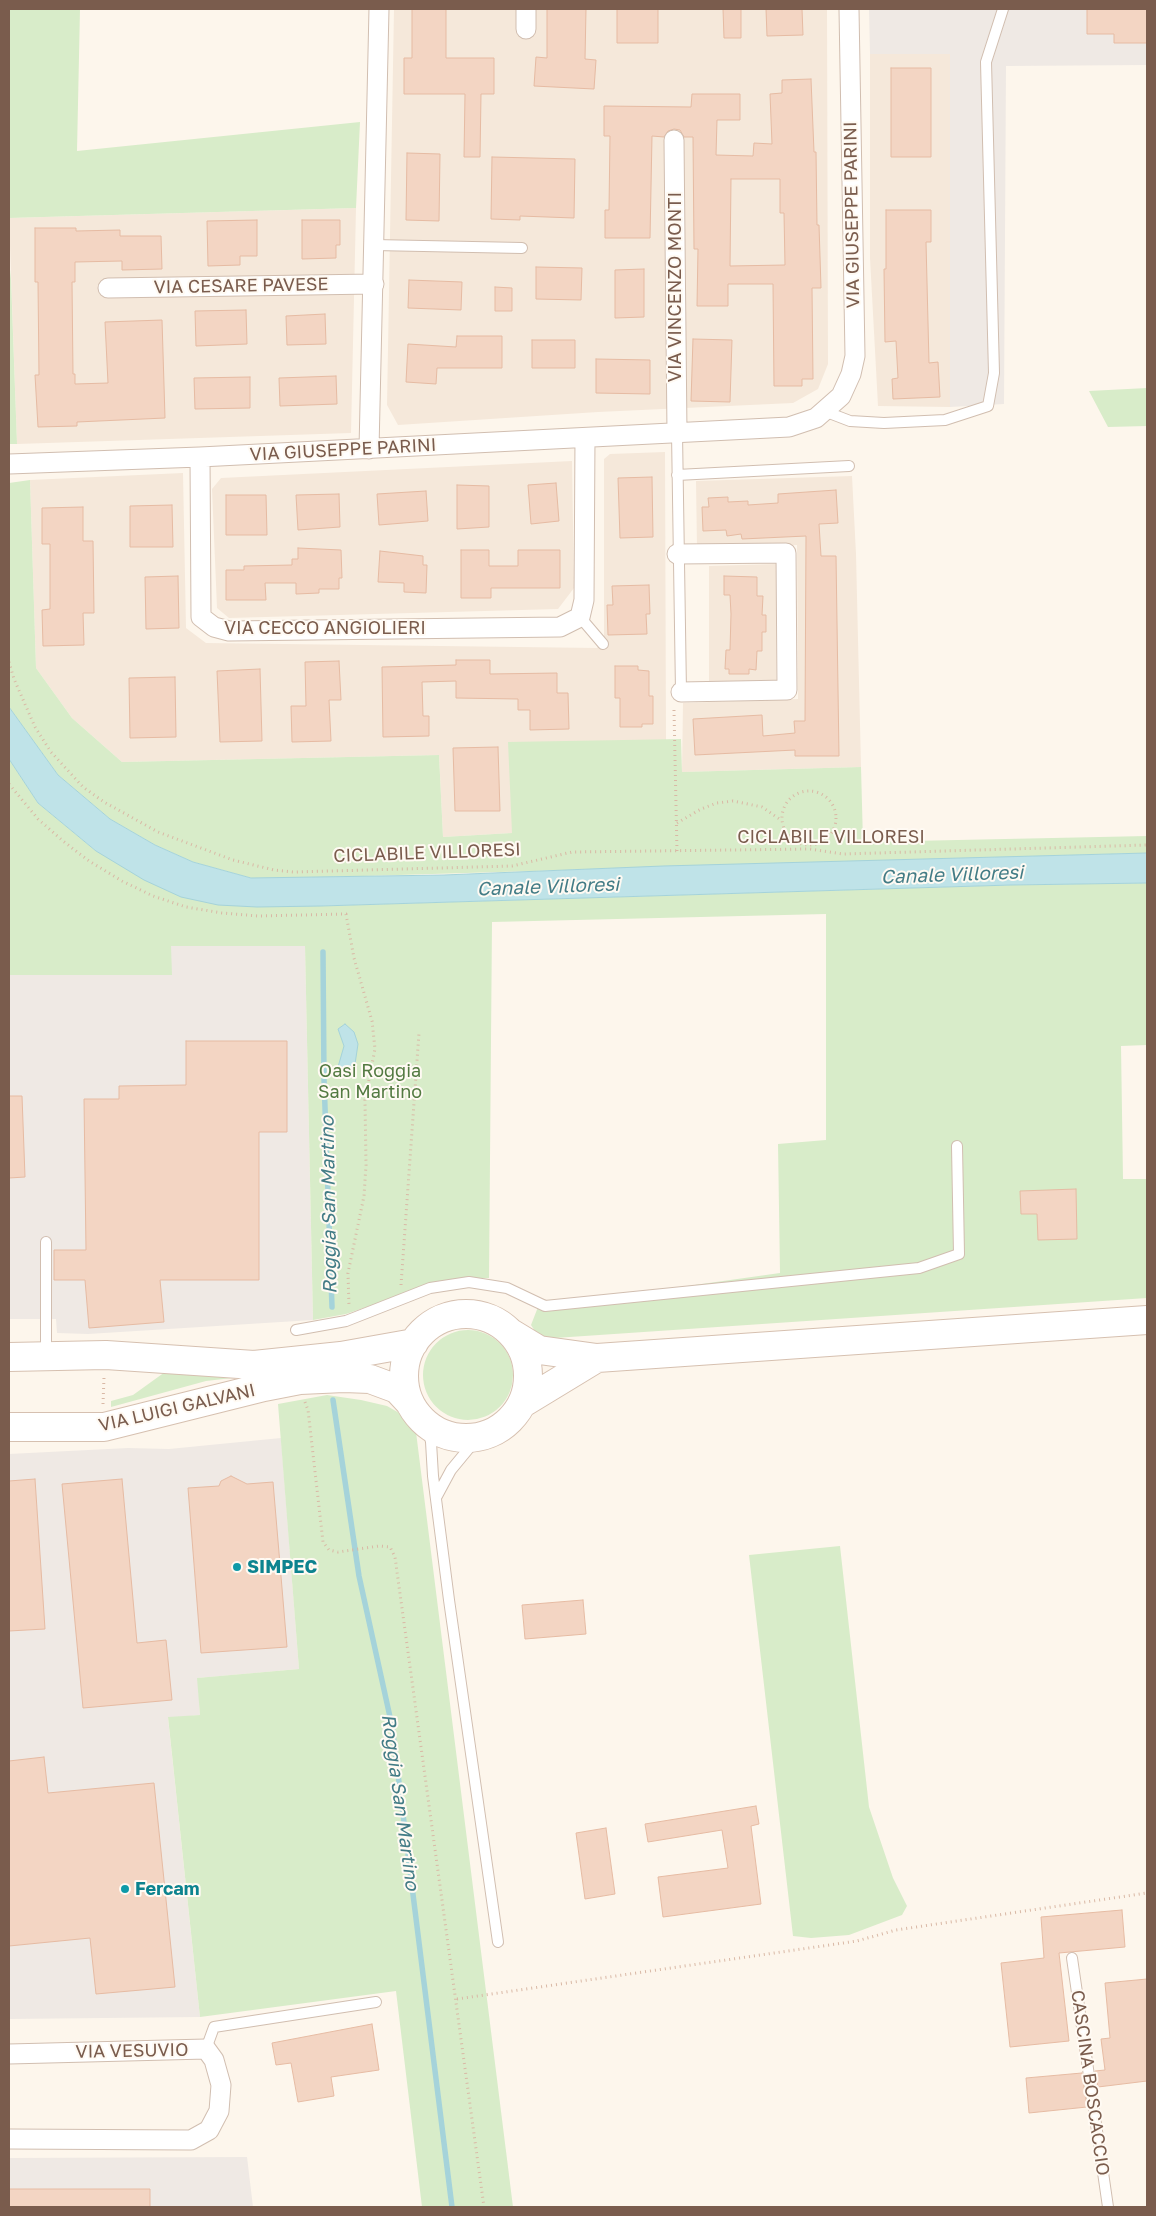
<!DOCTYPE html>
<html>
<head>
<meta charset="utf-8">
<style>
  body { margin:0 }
  #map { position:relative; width:1156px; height:2216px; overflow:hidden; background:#fdf6ec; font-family:"Golos Text",sans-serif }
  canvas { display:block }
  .frame { position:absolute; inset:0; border:10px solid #7a5c4d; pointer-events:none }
</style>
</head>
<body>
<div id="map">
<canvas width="1156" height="2216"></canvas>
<div class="frame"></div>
</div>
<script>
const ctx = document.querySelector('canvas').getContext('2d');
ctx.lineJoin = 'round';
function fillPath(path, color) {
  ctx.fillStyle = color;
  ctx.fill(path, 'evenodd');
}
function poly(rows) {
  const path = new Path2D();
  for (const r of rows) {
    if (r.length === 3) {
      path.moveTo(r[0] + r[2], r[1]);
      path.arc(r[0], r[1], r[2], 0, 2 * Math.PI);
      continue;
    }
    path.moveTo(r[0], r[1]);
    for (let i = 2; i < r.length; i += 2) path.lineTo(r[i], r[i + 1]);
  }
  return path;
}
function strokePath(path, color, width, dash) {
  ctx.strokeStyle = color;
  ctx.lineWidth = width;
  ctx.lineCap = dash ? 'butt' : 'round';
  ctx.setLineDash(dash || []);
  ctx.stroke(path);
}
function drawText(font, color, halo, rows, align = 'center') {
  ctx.font = font + ' "Golos Text",sans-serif';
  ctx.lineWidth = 4;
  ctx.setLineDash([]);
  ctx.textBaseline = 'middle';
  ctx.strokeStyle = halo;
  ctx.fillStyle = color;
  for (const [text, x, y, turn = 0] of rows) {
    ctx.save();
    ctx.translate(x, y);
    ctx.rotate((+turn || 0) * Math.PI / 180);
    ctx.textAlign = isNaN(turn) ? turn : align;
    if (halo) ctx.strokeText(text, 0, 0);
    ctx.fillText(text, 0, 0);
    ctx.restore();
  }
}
fillPath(poly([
  [394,9,827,9,828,364,818,389,793,403,598,412,398,425,387,405],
  [870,54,950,54,950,407,878,406,870,258],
  [356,208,351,433,17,444,9,218],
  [665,452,666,741,512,833,443,837,439,755,122,762,72,718,36,668,30,480,183,473,186,628,206,643,597,648,604,638,604,459,610,454],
  [572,461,574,588,558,609,229,618,217,608,212,489,221,478],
  [852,476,856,554,861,767,682,772,683,703,798,699,797,545,697,548,696,481],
  [776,564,776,684,709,686,709,566]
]), '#f5e8da');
fillPath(poly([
  [869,9,1147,9,1147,65,1006,66,1004,404,950,407,950,54,870,54],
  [171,946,305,946,313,1320,88,1334,57,1333,56,1319,9,1319,9,975,171,975],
  [281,1438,299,1669,198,1678,200,1715,168,1718,200,2017,9,2019,9,1454,128,1448,169,1449],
  [247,2157,253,2207,9,2207,9,2158]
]), '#efe9e4');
fillPath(poly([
  [9,9,80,9,77,151,360,122,356,208,9,218],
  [9,260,11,279,17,444,9,444],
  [1147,388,1147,426,1108,427,1089,391],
  [30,480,36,668,72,718,122,762,439,755,443,837,512,833,508,742,681,739,682,772,861,767,863,842,1147,836,1147,853,296,878,251,878,193,862,155,845,110,819,58,775,9,707,9,483],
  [9,759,38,803,96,851,321,906,1011,885,1147,883,1147,1045,1121,1046,1123,1179,1147,1179,1147,1298,540,1339,531,1325,538,1307,780,1273,778,1144,826,1140,826,914,492,922,489,1278,471,1278,390,1299,346,1314,313,1320,305,946,171,946,172,975,9,975],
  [468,1375,45],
  [165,1372,267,1374,206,1381,111,1407,111,1401,133,1395],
  [327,1395,361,1400,387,1406,401,1414,416,1432,513,2207,422,2207,396,1991,200,2017,168,1717,200,1715,197,1678,299,1669,278,1404],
  [840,1546,869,1807,893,1878,907,1906,902,1915,849,1935,811,1938,793,1936,749,1555]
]), '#d8ecc9');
const water = poly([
  [9,707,58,775,110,819,155,845,193,862,251,878,444,875,663,866,1147,853,1147,883,1011,885,321,906,257,907,218,905,181,897,144,880,96,851,38,803,9,759,9,707],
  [345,1024,354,1032,358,1044,355,1064,348,1074,342,1073,338,1067,344,1046,338,1029,345,1024]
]);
fillPath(water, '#bfe3e8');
strokePath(water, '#a5d3da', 1);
strokePath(poly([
  [323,952,324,1079,332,1307],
  [333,1400,359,1576,392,1726,452,2207]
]), '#a5d3da', 5.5);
const building = poly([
  [412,9,446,9,446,58,494,58,494,94,481,94,480,157,464,157,465,94,404,94,404,58,412,58,412,9],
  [547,9,586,9,585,59,596,60,594,89,534,86,536,57,547,58,547,9],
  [617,9,658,9,658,43,617,43,617,9],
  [723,9,741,9,741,38,724,38,723,9],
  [766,9,802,9,803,35,767,36,766,9],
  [1087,9,1147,9,1147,43,1114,43,1114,34,1087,34,1087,9],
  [891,68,931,68,931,157,891,157,891,68],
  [811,79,814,152,816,152,817,225,819,225,821,288,812,288,813,379,802,379,802,386,774,386,773,284,728,284,728,306,697,306,698,249,694,249,693,137,684,137,680,130,674,129,668,131,664,137,652,136,650,238,605,238,605,210,609,210,610,136,604,136,604,106,691,107,692,94,740,94,740,120,717,120,716,155,753,156,754,143,772,144,770,94,782,93,782,80,811,79],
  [731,179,780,179,780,213,784,213,785,265,730,266,731,179],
  [407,153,440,154,439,221,406,220,407,153],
  [492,157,575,159,574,218,520,216,520,220,491,219,492,157],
  [886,210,931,210,931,242,926,242,929,363,938,362,940,397,893,399,892,379,898,378,896,341,885,342,884,269,886,269,886,210],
  [257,220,257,256,240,256,240,265,208,266,207,221,257,220],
  [302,220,340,220,340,245,336,245,336,258,302,259,302,220],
  [35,228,76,228,76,231,120,230,120,236,161,236,162,269,122,270,122,261,75,262,75,282,72,282,73,374,75,374,75,384,108,383,105,322,162,320,165,418,77,422,77,426,38,427,35,375,39,375,38,282,35,282,35,228],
  [536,267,582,268,581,300,536,299,536,267],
  [644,269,644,317,615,318,615,270,644,269],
  [409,280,462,282,461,310,408,308,409,280],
  [495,287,512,288,512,311,495,311,495,287],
  [246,310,247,344,196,346,195,311,246,310],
  [325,314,326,344,287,345,286,316,325,314],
  [457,336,502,336,502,368,437,368,436,384,406,382,408,344,456,347,457,336],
  [693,339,732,340,730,402,691,401,693,339],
  [532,340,575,340,575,368,532,368,532,340],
  [596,359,650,360,650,394,596,393,596,359],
  [336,376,337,404,280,406,279,378,336,376],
  [250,377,250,408,195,409,194,378,250,377],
  [652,477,653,537,620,538,618,478,652,477],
  [556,483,559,521,531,524,528,485,556,483],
  [457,485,489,486,489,527,457,529,457,485],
  [836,490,838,523,819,524,821,556,836,556,839,756,795,756,795,750,695,755,693,719,762,715,763,736,795,733,794,721,805,721,806,536,742,539,741,534,727,536,726,530,703,531,702,507,709,507,708,498,728,497,728,502,748,501,748,505,778,503,778,494,836,490],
  [426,491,428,521,379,525,377,494,426,491],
  [339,494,340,527,298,530,296,495,339,494],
  [226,495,266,495,267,535,226,535,226,495],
  [172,505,173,547,130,547,130,506,172,505],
  [83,507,83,541,93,541,94,613,83,613,84,645,43,646,42,610,50,609,50,544,42,544,42,508,83,507],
  [298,548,341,550,342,578,339,578,339,589,319,589,319,593,296,594,296,583,265,583,266,600,226,600,226,570,244,570,244,566,292,565,292,559,298,559,298,548],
  [461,550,489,550,489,566,518,566,518,550,560,550,560,588,491,588,491,598,461,598,461,550],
  [380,551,423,556,423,565,427,565,426,593,404,592,404,583,378,582,380,551],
  [178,576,179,628,146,629,145,577,178,576],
  [724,576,757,577,757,596,763,596,762,615,766,615,766,632,762,632,762,651,757,651,756,670,749,669,749,674,729,674,729,669,725,669,726,650,730,650,731,614,730,595,724,595,724,576],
  [649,585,650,614,646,614,647,634,608,635,607,605,613,605,612,586,649,585],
  [456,660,490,660,490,674,557,673,557,693,568,693,569,729,530,730,530,710,518,710,518,699,456,698,456,681,422,682,423,716,429,716,429,736,383,737,382,667,456,665,456,660],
  [339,661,341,700,329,700,331,741,292,742,291,706,306,706,305,662,339,661],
  [615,666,638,666,638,670,649,671,649,696,653,696,653,724,642,724,642,727,620,727,620,698,615,698,615,666],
  [260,669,262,741,220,742,217,671,260,669],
  [175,677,176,737,130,738,129,678,175,677],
  [498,747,500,811,455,811,453,748,498,747],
  [186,1041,287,1041,287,1132,259,1132,259,1280,160,1280,164,1322,89,1328,85,1280,54,1280,54,1250,86,1250,84,1099,119,1099,119,1086,186,1085,186,1041],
  [9,1096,22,1096,25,1177,9,1178,9,1096],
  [1076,1189,1077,1239,1038,1240,1037,1214,1021,1214,1020,1191,1076,1189],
  [231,1476,247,1484,273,1482,287,1647,201,1653,188,1488,219,1486,221,1481,231,1476],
  [35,1479,45,1629,9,1631,9,1481,35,1479],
  [122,1479,137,1643,166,1640,172,1700,83,1708,62,1484,122,1479],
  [583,1600,586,1634,525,1639,522,1605,583,1600],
  [44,1757,48,1793,154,1783,175,1987,96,1994,90,1938,9,1946,9,1761,44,1757],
  [756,1806,759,1824,751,1826,761,1904,663,1917,658,1877,728,1868,722,1830,648,1842,645,1824,756,1806],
  [606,1828,615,1894,585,1899,576,1833,606,1828],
  [1122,1910,1125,1947,1059,1953,1069,2041,1010,2047,1001,1963,1044,1958,1041,1917,1122,1910],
  [1147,1979,1147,2081,1098,2087,1095,2071,1105,2070,1101,2039,1110,2038,1105,1983,1147,1979],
  [372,2024,379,2070,331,2077,334,2096,298,2102,291,2063,276,2065,272,2043,372,2024],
  [1082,2073,1087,2107,1029,2113,1026,2078,1082,2073],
  [9,2189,150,2189,150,2207,9,2207,9,2189]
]);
fillPath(building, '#f3d5c3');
strokePath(building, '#e6bba3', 1);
const lane = poly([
  [374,245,522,248],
  [824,411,850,421,884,423,945,420,988,406,994,373,986,62,1003,9],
  [677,433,681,692],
  [677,475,849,466],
  [580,617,603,644],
  [46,1242,46,1355],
  [296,1330,346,1321,430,1288,469,1282,507,1288,545,1306,919,1268,959,1254,957,1146],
  [427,1424,431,1442,433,1476,449,1600,498,1942],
  [437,1496,451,1470,470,1447,486,1435],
  [1072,1958,1108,2207],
  [206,2049,214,2027,376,2002]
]);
const street = poly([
  [526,29,526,9],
  [674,140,677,433],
  [108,288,374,284],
  [369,449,379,9],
  [200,457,201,617,214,627,229,631,560,627,580,617,584,600,585,438],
  [9,464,200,457,789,427,816,418,841,396,851,374,855,356,849,9],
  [677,554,786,553,787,690,681,692],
  [9,2054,206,2049,214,2060,221,2085,219,2111,209,2130,191,2140,9,2139]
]);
const secondary = poly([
  [466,1376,62],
  [511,1333,539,1350,597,1358,1147,1320],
  [9,1357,106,1355,254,1365,341,1356,414,1343],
  [523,1403,597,1358],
  [9,1427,104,1427,264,1387,300,1380,344,1378,370,1379,397,1389,410,1403]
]);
strokePath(lane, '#d1beb0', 12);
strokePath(street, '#d1beb0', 21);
strokePath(secondary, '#d6c0b0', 30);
strokePath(poly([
  [9,662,14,679,35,727,51,752,83,787,104,802,158,832,233,860,274,870,294,872,512,866,572,852,810,849,843,854,1147,845],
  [674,710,677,852],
  [9,784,38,819,63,841,89,861,122,881,153,896,186,907,222,913,258,916,346,914,354,958,372,1021,375,1049,365,1100,366,1165,364,1196,348,1273,349,1306],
  [809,818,27],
  [677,823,701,809,717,803,733,801,762,807,781,820],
  [401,1285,419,1033],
  [305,1402,308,1410,323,1542,329,1550,338,1552,379,1546,390,1547,395,1557,484,2207],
  [103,1404,104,1377],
  [457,1999,857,1941,896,1930,1147,1893]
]), '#d9b8a5', 3, [1, 4]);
strokePath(lane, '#fff', 10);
strokePath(street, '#fff', 19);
strokePath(secondary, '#fff', 28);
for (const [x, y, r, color] of [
  [237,1567,5,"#0f9aa8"],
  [125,1889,5,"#0f9aa8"]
]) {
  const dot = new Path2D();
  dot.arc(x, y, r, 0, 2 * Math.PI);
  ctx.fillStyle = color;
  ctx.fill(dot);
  strokePath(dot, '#fffaf3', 2);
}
drawText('18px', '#7a5c4d', '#fffaf3', [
  ["VIA GIUSEPPE PARINI",852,215,-91],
  ["VIA CESARE PAVESE",241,286,-1],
  ["VIA VINCENZO MONTI",675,287,-90],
  ["VIA GIUSEPPE PARINI",343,450,-3],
  ["VIA CECCO ANGIOLIERI",325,628],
  ["CICLABILE VILLORESI",831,837],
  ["CICLABILE VILLORESI",427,853,-2],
  ["VIA LUIGI GALVANI",177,1408,-13],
  ["VIA VESUVIO",132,2051,-1],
  ["CASCINA BOSCACCIO",1090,2083,82]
]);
drawText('18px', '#537a41', '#fffaf3', [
  ["Oasi Roggia",370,1071],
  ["San Martino",370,1092]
]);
drawText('bold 18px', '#0d838f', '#fffaf3', [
  ["SIMPEC",247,1567],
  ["Fercam",135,1889]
], 'left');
drawText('italic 19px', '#437c86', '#fffaf3', [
  ["Canale Villoresi",952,875,-2],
  ["Canale Villoresi",548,887,-2],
  ["Roggia San Martino",329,1205,-91],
  ["Roggia San Martino",400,1802,82]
]);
</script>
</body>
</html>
